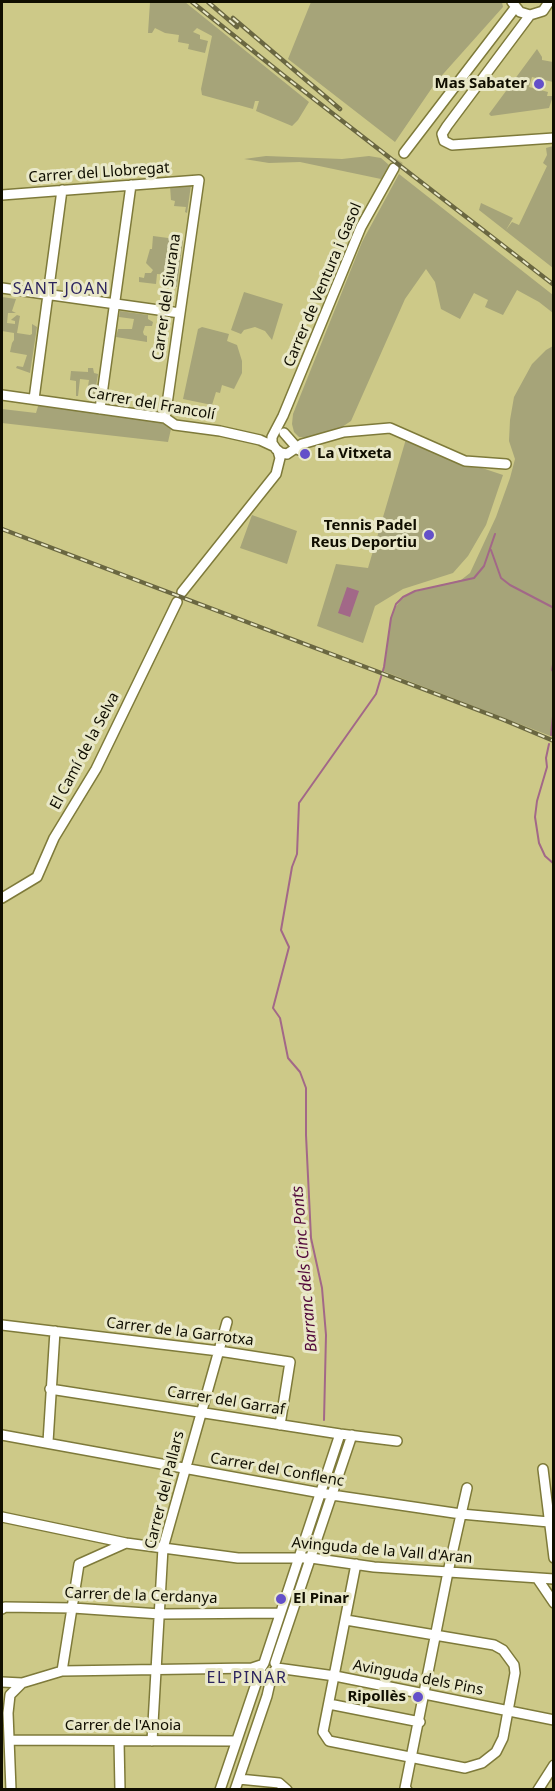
<!DOCTYPE html>
<html>
<head>
<meta charset="utf-8">
<style>
  body { margin:0 }
  #map { position:relative; width:555px; height:1791px; overflow:hidden; background:#cdc988; font-family:"Noto Sans",sans-serif }
  canvas { display:block }
  .frame { position:absolute; inset:0; border:3px solid #100e00; pointer-events:none }
</style>
</head>
<body>
<div id="map">
<canvas width="555" height="1791"></canvas>
<div class="frame"></div>
</div>
<script>
const ctx = document.querySelector('canvas').getContext('2d');
ctx.lineJoin = 'round';
function fillPath(path, color) {
  ctx.fillStyle = color;
  ctx.fill(path, 'evenodd');
}
function poly(rows) {
  const path = new Path2D();
  for (const r of rows) {
    path.moveTo(r[0], r[1]);
    for (let i = 2; i < r.length; i += 2) path.lineTo(r[i], r[i + 1]);
  }
  return path;
}
function strokePath(path, color, width, dash) {
  ctx.strokeStyle = color;
  ctx.lineWidth = width;
  ctx.lineCap = dash ? 'butt' : 'round';
  ctx.setLineDash(dash || []);
  ctx.stroke(path);
}
function drawText(font, color, halo, rows, align = 'center') {
  ctx.font = font + ' "Noto Sans",sans-serif';
  ctx.lineWidth = 6;
  ctx.setLineDash([]);
  ctx.textBaseline = 'middle';
  ctx.strokeStyle = halo;
  ctx.fillStyle = color;
  for (const [text, x, y, turn = 0] of rows) {
    ctx.save();
    ctx.translate(x, y);
    ctx.rotate((+turn || 0) * Math.PI / 180);
    ctx.textAlign = isNaN(turn) ? turn : align;
    if (halo) ctx.strokeText(text, 0, 0);
    ctx.fillText(text, 0, 0);
    ctx.restore();
  }
}
fillPath(poly([
  [150,2,185,2,309,102,298,120,292,126,256,111,259,101,255,101,253,109,202,95,201,89,212,36,197,28,193,32,200,35,200,39,208,41,205,53,188,49,189,44,178,42,179,35,165,33,155,28,152,33,148,33],
  [311,2,502,2,503,7,436,82,395,142,288,59],
  [537,49,542,57,542,60,553,62,554,78,553,82,532,77,529,87,548,92,547,96,553,96,549,108,491,116,489,114],
  [553,146,554,146,553,268,479,210,481,203,513,218,506,230,512,222,519,225,547,166,543,163,547,155,546,148],
  [266,156,342,159,369,156,381,158,389,165,381,179,300,162,269,163,244,159],
  [399,174,553,295,553,313,539,302,517,290,503,315,485,307,488,300,474,293,460,319,441,309,435,282,426,269,405,299,351,421,342,427,319,436,309,438,299,437,294,432,292,424,293,414,362,242],
  [191,185,187,213,185,212,186,207,174,206,175,201,171,200,170,186],
  [153,236,183,240,177,287,172,286,172,275,157,274,156,284,139,282,139,277,144,278,145,273,151,273,153,270,146,263,150,249,152,249],
  [244,292,283,304,272,340,265,331,255,327,244,330,241,334,231,330],
  [2,297,16,299,12,311,16,313,8,313,7,323,15,324,15,321,11,320,12,319,17,315,20,316,17,333,30,335,32,334,32,324,37,327,30,373,16,368,17,366,23,367,27,355,10,352,12,343,14,340,14,333,2,331],
  [120,311,148,315,148,319,153,322,152,326,145,326,143,332,144,335,147,336,147,342,116,337,118,329,132,329,134,319,119,317],
  [202,327,229,334,227,341,237,345,242,361,242,373,234,389,222,385,220,393,216,392,212,405,183,399,198,329],
  [553,346,553,737,383,671,387,650,390,620,394,609,401,600,410,593,461,580,470,573,496,517,510,478,515,459,509,441,510,420,514,397,532,364,546,350],
  [88,368,93,368,94,373,98,374,94,399,86,398,86,394,90,394,92,387,88,386,89,380,80,379,78,396,76,396,76,381,70,380,71,371,88,372],
  [39,403,134,416,162,423,171,429,168,442,2,423,2,409,36,413],
  [406,439,443,455,503,475,486,525,468,556,453,573,403,589,375,606,363,643,317,626,336,564,368,568],
  [252,515,297,531,287,564,240,548]
]), '#a6a479');
fillPath(poly([
  [347,587,359,591,350,617,338,613]
]), '#a26888');
strokePath(poly([
  [491,550,501,578,510,585,554,608],
  [554,659,552,670,554,672],
  [551,735,554,707],
  [549,744,546,758,547,767,537,801,535,817,539,843,545,856,554,864],
  [324,1420,326,1335,322,1288,311,1238,306,1135,306,1088,300,1072,288,1058,280,1018,273,1008,289,947,281,930,292,867,297,854,299,803,376,694,384,667,391,618,396,604,403,597,415,591,474,578,484,566,495,534]
]), '#a26888', 2);
strokePath(poly([
  [394,168,404,153]
]), '#b1ad74', 9, [9, 4.5]);
const minor = poly([
  [512,2,520,12,530,15,543,11,549,2],
  [530,15,447,126,442,134,444,141,452,145,554,138],
  [404,153,515,8],
  [2,195,199,180,165,418],
  [2,288,180,313],
  [2,395,165,418,175,425,220,431,260,440,273,446],
  [34,399,62,190],
  [100,409,131,185],
  [284,433,299,450],
  [287,454,281,453,276,449,272,443,272,437,283,416,361,227,394,168],
  [287,454,302,444,344,432,390,428,465,461,506,464],
  [182,592,276,474,280,458,278,451],
  [2,898,37,877,54,838,96,769,177,602],
  [2,1325,219,1351,290,1362,280,1425],
  [50,1389,340,1434,397,1441],
  [2,1435,332,1495,461,1514,549,1522],
  [48,1442,55,1331],
  [543,1469,554,1558],
  [2,1517,126,1543],
  [537,1578,554,1603],
  [2,1609,5,1607,73,1608,160,1614,280,1613],
  [346,1620,494,1645,503,1650,514,1665,515,1673,503,1738,496,1752,482,1763,465,1768,329,1741,323,1732,356,1564],
  [275,1663,352,1435],
  [277,1668,335,1676,554,1720],
  [277,1668,272,1674,266,1676,261,1674,259,1671,264,1663,340,1434],
  [62,1671,252,1668,261,1665],
  [2,1682,22,1683],
  [329,1704,420,1722],
  [9,1740,236,1741],
  [119,1741,120,1790],
  [152,1741,163,1548,227,1322],
  [239,1779,279,1783,287,1790],
  [11,1790,8,1713,10,1695,22,1683,62,1671,79,1564,126,1543,238,1558,311,1558,374,1567,554,1579],
  [220,1790,260,1672],
  [235,1790,267,1696,272,1674],
  [407,1790,405,1788,448,1572,467,1488],
  [538,1790,554,1765]
]);
strokePath(minor, '#7e7a3a', 12);
strokePath(minor, '#fff', 9);
const rail = poly([
  [192,2,283,75,554,285],
  [208,2,237,27],
  [233,18,340,109],
  [2,529,389,676,504,720,554,741]
]);
strokePath(rail, '#6a6741', 4.5);
strokePath(rail, '#e9e8c8', 2, [7]);
for (const [x, y, r, color] of [
  [539,84,6,"#6450c9"],
  [305,454,6,"#6450c9"],
  [429,535,6,"#6450c9"],
  [281,1599,6,"#6450c9"],
  [418,1697,6,"#6450c9"]
]) {
  const dot = new Path2D();
  dot.arc(x, y, r, 0, 2 * Math.PI);
  ctx.fillStyle = color;
  ctx.fill(dot);
  strokePath(dot, '#e9e8c8', 2);
}
drawText('bold 15px', '#100e00', '#e9e8c8', [
  ["Mas Sabater",527,84],
  ["La Vitxeta",317,454,"left"],
  ["Tennis Padel",417,526],
  ["Reus Deportiu",417,543],
  ["El Pinar",293,1599,"left"],
  ["Ripollès",406,1697]
], 'right');
drawText('15px', '#100e00', '#e9e8c8', [
  ["Carrer del Llobregat",99,173,-4],
  ["Carrer de Ventura i Gasol",323,285,-67],
  ["Carrer del Siurana",167,297,-82],
  ["Carrer del Francolí",151,404,10],
  ["El Camí de la Selva",85,751,-62],
  ["Carrer de la Garrotxa",180,1332,7],
  ["Carrer del Garraf",226,1401,9],
  ["Carrer del Conflenc",277,1470,10],
  ["Carrer del Pallars",165,1490,-76],
  ["Avinguda de la Vall d'Aran",382,1551,5],
  ["Carrer de la Cerdanya",141,1596,2],
  ["Avinguda dels Pins",418,1678,11],
  ["Carrer de l'Anoia",123,1726]
]);
ctx.letterSpacing = '1.5px';
drawText('16px', '#2c245e', '#e9e8c8', [
  ["SANT JOAN",61,289],
  ["EL PINAR",247,1678]
]);
ctx.letterSpacing = '0px';
drawText('italic 16px', '#52093a', '#e9e8c8', [
  ["Barranc dels Cinc Ponts",305,1269,-95]
]);
</script>
</body>
</html>
